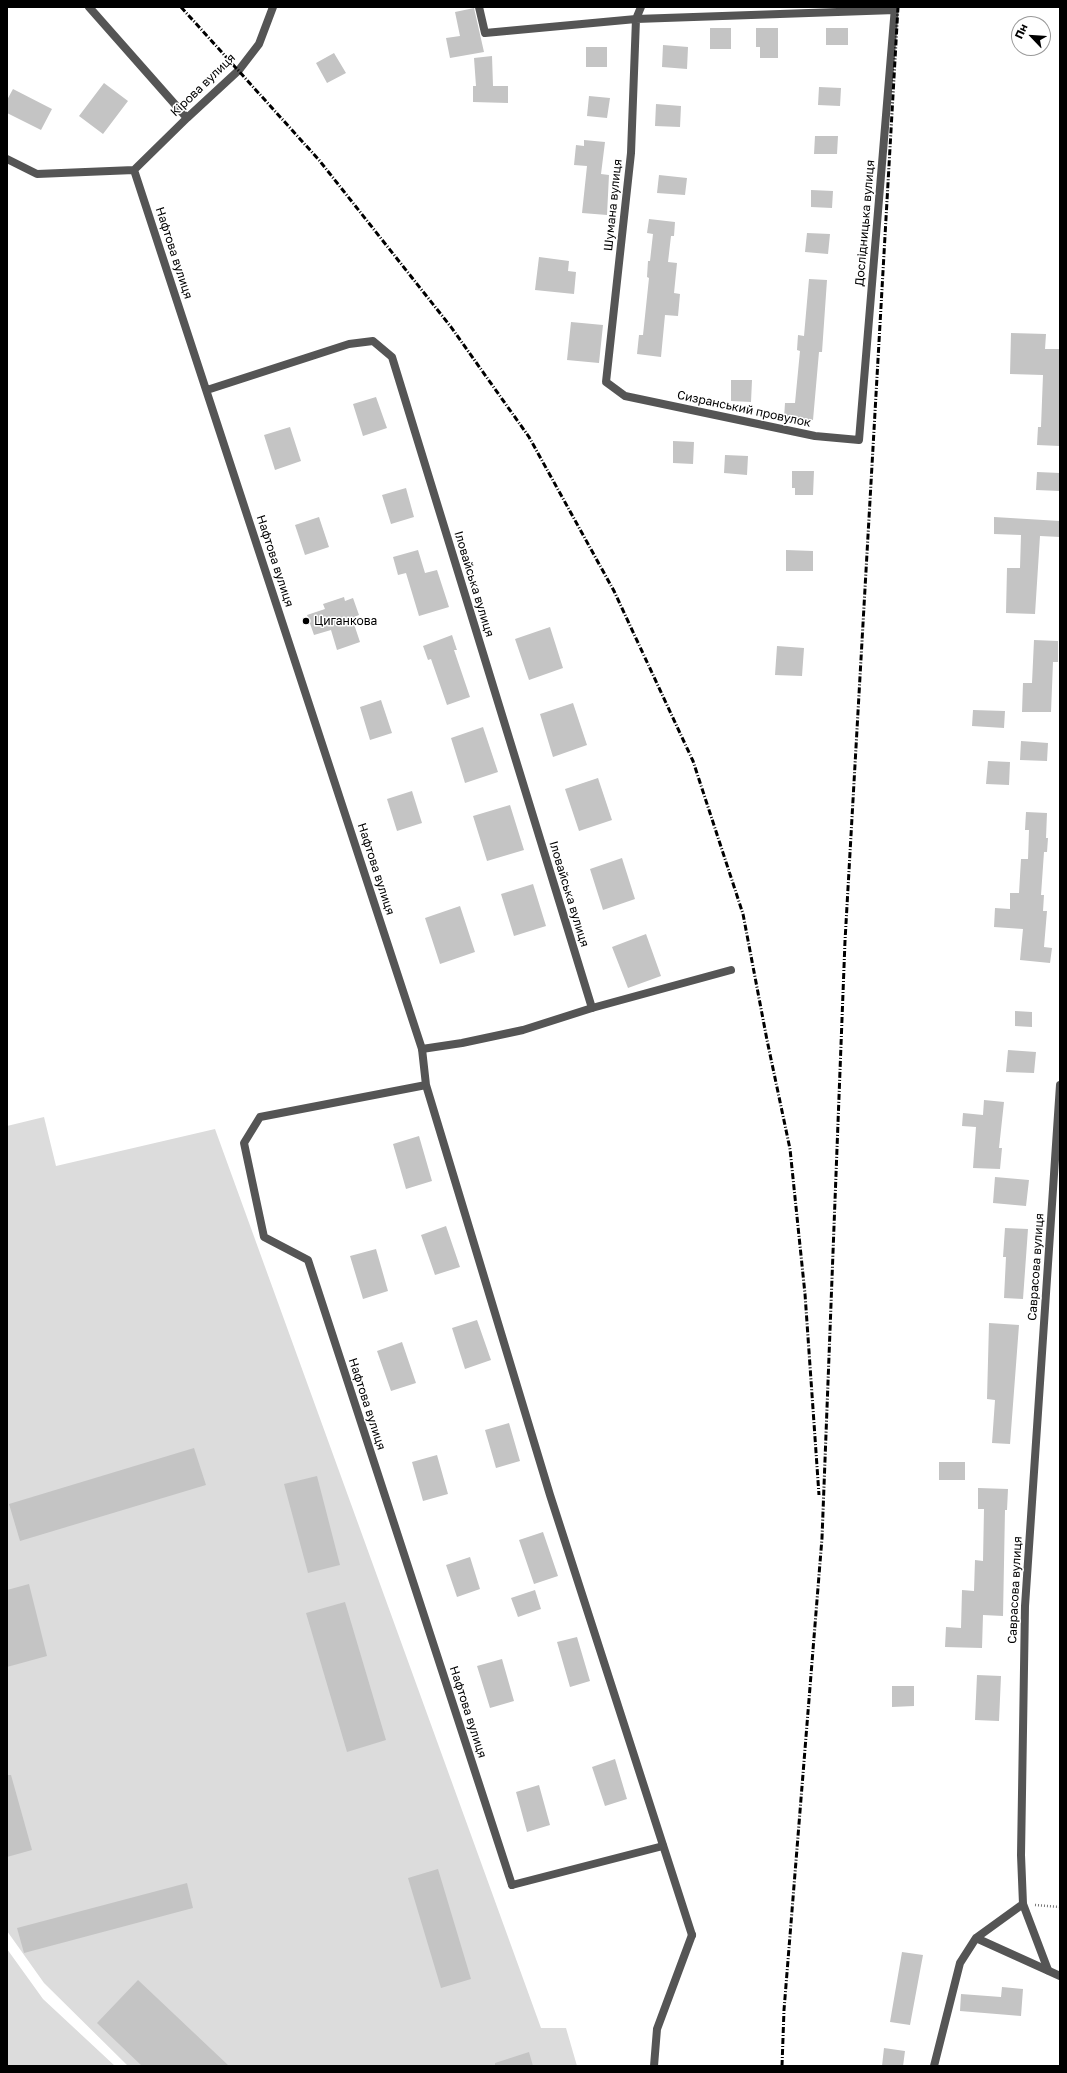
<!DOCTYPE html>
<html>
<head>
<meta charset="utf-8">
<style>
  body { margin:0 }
  #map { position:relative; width:1067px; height:2073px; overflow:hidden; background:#fff; font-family:"Golos Text",sans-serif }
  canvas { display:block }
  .frame { position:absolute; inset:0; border:8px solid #000; pointer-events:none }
  .north { position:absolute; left:1011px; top:16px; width:40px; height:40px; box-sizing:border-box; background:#fff; border:1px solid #999; border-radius:50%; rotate:295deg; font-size:11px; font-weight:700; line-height:16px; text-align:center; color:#000 }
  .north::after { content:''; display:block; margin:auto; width:14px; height:18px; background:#000; clip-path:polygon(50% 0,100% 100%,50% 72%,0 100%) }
</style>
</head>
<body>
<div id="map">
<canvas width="1067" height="2073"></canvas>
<div class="frame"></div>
<div class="north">Пн</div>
</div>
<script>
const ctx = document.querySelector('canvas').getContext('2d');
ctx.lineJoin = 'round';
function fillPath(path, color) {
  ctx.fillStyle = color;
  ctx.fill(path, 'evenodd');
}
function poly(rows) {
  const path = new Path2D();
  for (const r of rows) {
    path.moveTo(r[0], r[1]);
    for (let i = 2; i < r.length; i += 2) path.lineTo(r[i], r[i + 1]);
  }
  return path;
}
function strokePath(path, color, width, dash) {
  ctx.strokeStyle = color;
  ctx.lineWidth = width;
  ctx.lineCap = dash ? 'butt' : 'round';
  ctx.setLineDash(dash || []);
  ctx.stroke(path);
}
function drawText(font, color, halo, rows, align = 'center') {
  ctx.font = font + ' "Golos Text",sans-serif';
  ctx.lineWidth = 3;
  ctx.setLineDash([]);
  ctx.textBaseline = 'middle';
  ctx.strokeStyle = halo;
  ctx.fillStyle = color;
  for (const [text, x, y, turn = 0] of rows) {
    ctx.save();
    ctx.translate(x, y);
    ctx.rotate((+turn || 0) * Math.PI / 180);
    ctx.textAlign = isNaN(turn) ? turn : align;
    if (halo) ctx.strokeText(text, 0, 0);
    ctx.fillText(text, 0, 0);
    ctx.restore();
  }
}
fillPath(poly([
  [44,1117,56,1166,215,1129,541,2028,566,2028,577,2066,128,2066,44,1983,7,1931,7,1126],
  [7,1949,43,1999,115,2066,7,2066]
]), '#dcdcdc');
fillPath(poly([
  [474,8,484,52,450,58,446,38,460,36,455,12],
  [710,28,731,28,731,49,710,49],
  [756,28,778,28,778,58,760,58,760,47,756,47],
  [826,28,848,28,848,45,826,45],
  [663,45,688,47,687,69,662,67],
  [586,47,607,47,607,67,586,67],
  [334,53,346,73,327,83,316,63],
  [492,56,493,86,508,86,508,103,473,102,473,86,476,86,474,58],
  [104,83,128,101,103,134,79,116],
  [819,87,841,88,840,106,818,105],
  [13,89,52,109,41,130,7,113,7,100],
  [589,96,610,98,607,118,587,116],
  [656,104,681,106,680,127,655,126],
  [815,136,838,136,837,154,814,154],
  [584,140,605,142,601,174,609,175,607,215,582,213,587,166,574,165,576,145,584,146],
  [659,175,687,178,685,195,657,193],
  [811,190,833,191,832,208,811,207],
  [649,219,675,222,674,236,671,236,668,262,677,263,674,293,680,294,678,316,665,315,661,357,637,354,639,335,643,335,649,278,647,277,648,261,650,261,653,234,647,233],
  [807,233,830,234,828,254,805,252],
  [539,257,569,261,568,271,576,272,574,294,535,290],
  [809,279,827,280,822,352,819,352,813,420,784,419,785,403,795,403,800,351,797,350,798,335,804,336],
  [571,322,603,325,599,363,567,360],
  [1011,333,1046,334,1045,349,1060,349,1060,446,1037,445,1038,427,1041,427,1043,375,1010,374],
  [731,380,752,380,751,402,731,401],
  [376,397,387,428,363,436,353,404],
  [290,427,301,461,275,470,264,435],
  [673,441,694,442,693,464,673,463],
  [725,455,748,456,747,475,724,473],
  [792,471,814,471,813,495,795,495,795,488,792,488],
  [1037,472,1060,473,1060,491,1036,490],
  [406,488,414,517,391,524,382,495],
  [319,517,329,547,305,555,295,525],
  [994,517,1060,521,1060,537,1040,536,1035,614,1006,613,1007,568,1020,568,1021,535,994,534],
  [418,550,425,573,437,570,449,607,419,616,406,573,398,575,393,557],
  [786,550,813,551,813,571,786,571],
  [344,597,345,601,353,598,359,615,352,618,360,642,337,650,331,630,314,635,307,615,325,609,323,604],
  [550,627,563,668,529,680,515,639],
  [452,635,457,650,454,650,470,697,447,705,431,659,428,660,423,646],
  [1034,640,1058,641,1058,662,1053,662,1051,712,1022,712,1023,683,1032,683],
  [777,646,804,648,802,676,775,675],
  [381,700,392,733,370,740,360,707],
  [573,703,587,745,553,757,540,714],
  [973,710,1005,711,1004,728,972,726],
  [483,727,498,772,465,783,451,738],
  [1021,741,1048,743,1047,761,1020,760],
  [988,761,1010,762,1009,785,986,784],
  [598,778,612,820,579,831,565,789],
  [412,791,422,823,397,831,387,799],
  [510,805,524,850,487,861,473,816],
  [1026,812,1047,813,1046,838,1048,838,1047,852,1044,852,1041,895,1044,895,1043,911,1047,911,1044,947,1052,948,1050,963,1020,960,1023,929,994,927,995,908,1010,909,1010,893,1019,893,1021,859,1028,859,1029,830,1025,830],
  [622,858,635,899,603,910,590,869],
  [533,884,546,926,514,936,501,894],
  [460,906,475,952,440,964,425,918],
  [646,934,661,976,628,988,612,947],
  [1015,1011,1032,1012,1032,1027,1015,1026],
  [1008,1050,1036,1052,1034,1073,1006,1072],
  [984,1100,1004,1102,999,1148,1002,1148,1000,1169,973,1168,976,1127,962,1126,963,1113,983,1115],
  [419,1136,432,1181,406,1189,393,1144],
  [995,1177,1029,1180,1026,1206,993,1203],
  [446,1226,460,1267,435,1275,421,1235],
  [1005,1228,1028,1229,1023,1299,1004,1298,1006,1257,1003,1257],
  [376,1249,388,1291,363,1299,350,1256],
  [477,1320,491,1360,465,1369,452,1328],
  [989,1323,1019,1325,1010,1444,992,1443,995,1400,987,1399],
  [402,1342,416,1383,391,1391,377,1351],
  [509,1423,520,1461,496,1468,485,1430],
  [194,1448,206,1485,20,1541,9,1504],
  [437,1455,448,1494,423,1501,412,1462],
  [939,1462,965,1462,965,1480,939,1480],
  [317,1476,340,1565,308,1573,284,1484],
  [978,1488,1008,1489,1007,1510,1005,1510,1003,1616,983,1615,982,1648,945,1647,946,1627,961,1628,962,1590,974,1591,975,1560,983,1561,984,1509,978,1509],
  [543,1532,558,1576,534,1584,519,1540],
  [470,1557,480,1589,457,1597,446,1565],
  [29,1584,47,1656,7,1667,7,1590],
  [535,1590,541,1609,518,1617,511,1598],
  [345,1602,386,1740,347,1752,306,1613],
  [577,1637,590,1681,570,1687,557,1642],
  [502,1659,514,1701,490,1708,477,1666],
  [977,1675,1001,1676,999,1721,975,1720],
  [892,1686,914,1686,914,1706,892,1707],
  [615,1759,627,1799,605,1806,592,1767],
  [7,1775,11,1775,32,1850,7,1857],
  [539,1785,550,1825,527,1832,516,1792],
  [438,1869,471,1979,441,1988,408,1878],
  [187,1883,193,1908,24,1953,17,1928],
  [902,1952,923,1955,910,2025,890,2022],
  [138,1980,229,2066,142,2066,97,2023],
  [1002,1987,1023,1989,1021,2016,960,2011,961,1994,1001,1997],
  [884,2048,905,2051,903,2066,882,2066],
  [529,2052,533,2066,495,2066,495,2063]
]), '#c4c4c4');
strokePath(poly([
  [1035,1905,1060,1907]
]), '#777', 2.5, [1, 2]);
strokePath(poly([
  [422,1049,462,1043,523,1030,592,1008,731,970],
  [512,1885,663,1846],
  [1023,1904,1048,1970],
  [654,2066,657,2029,692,1935]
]), '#555', 8);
strokePath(poly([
  [89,7,187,118],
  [479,7,485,33,636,19,895,10],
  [641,7,636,19,631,153,606,382,625,396,815,436,859,440,895,7],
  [7,159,37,174,134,170,422,1049,426,1085,550,1495,692,1935],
  [134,170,187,118,239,70,259,44,273,7],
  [207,390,349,344,373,341,392,357,592,1008],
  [426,1085,260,1117,244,1143,264,1237,308,1260,512,1885],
  [976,1938,1060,1976],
  [934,2066,960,1963,976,1938,1023,1904,1021,1855,1025,1606,1060,1085]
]), '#555', 8);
strokePath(poly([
  [181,7,319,160,451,327,529,437,614,591,693,761,743,914,767,1040,790,1149,805,1294,819,1495],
  [782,2066,784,2010,822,1538,845,941,898,7]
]), '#000', 3, [6, 2, 1, 2]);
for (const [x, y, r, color] of [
  [306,621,4,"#000"]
]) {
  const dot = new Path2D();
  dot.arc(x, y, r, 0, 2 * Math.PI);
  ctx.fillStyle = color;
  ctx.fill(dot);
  strokePath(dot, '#fff', 1.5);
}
drawText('12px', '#000', '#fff', [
  ["Кірова вулиця",203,85,-44],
  ["Шумана вулиця",613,205,-84],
  ["Дослідницька вулиця",865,223,-85],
  ["Нафтова вулиця",174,253,72],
  ["Сизранський провулок",744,409,12],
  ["Нафтова вулиця",275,561,72],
  ["Іловайська вулиця",474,584,73],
  ["Нафтова вулиця",376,869,72],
  ["Іловайська вулиця",569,894,73],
  ["Саврасова вулиця",1036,1267,-86],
  ["Нафтова вулиця",367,1404,72],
  ["Саврасова вулиця",1015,1590,-87],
  ["Нафтова вулиця",468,1712,72]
]);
drawText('12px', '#000', '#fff', [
  ["Циганкова",314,621]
], 'left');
</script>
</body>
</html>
